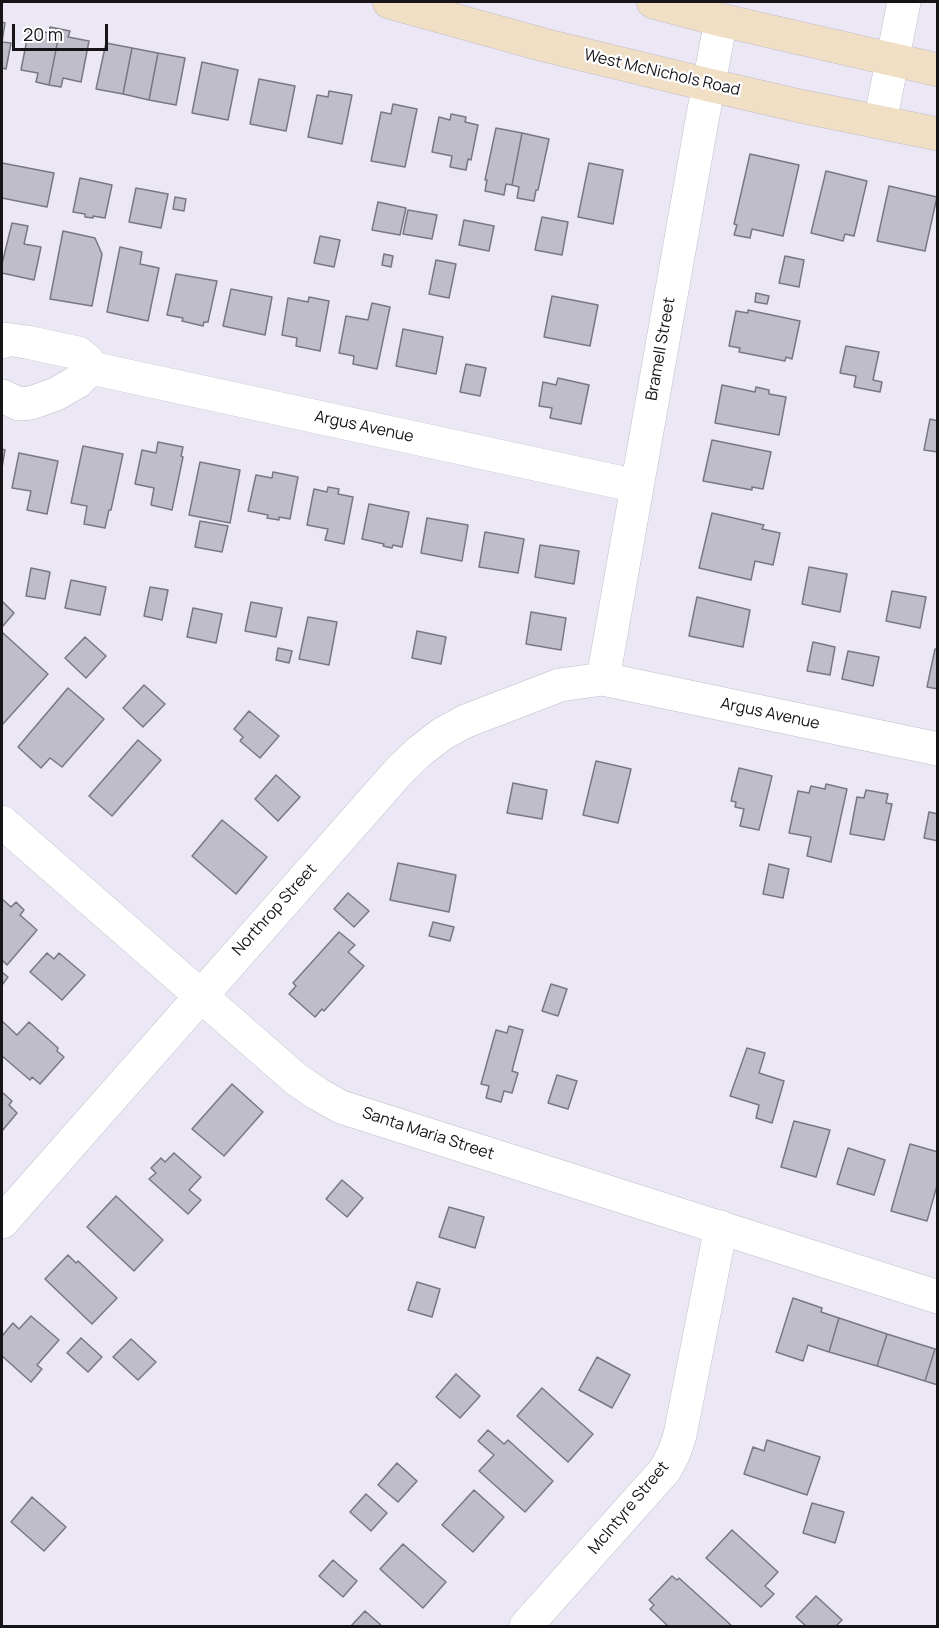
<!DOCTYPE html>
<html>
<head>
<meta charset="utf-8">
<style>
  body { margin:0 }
  #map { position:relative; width:939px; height:1628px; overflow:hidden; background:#ebe7f5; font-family:Manrope,sans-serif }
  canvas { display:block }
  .frame { position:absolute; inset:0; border:3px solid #161419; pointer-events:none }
  .scale { position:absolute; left:12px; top:24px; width:96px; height:27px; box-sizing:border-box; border:3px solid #161419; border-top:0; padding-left:8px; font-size:18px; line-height:21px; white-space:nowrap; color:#161419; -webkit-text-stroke:4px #fff; paint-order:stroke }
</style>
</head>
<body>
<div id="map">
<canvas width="939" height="1628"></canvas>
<div class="frame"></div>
<div class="scale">20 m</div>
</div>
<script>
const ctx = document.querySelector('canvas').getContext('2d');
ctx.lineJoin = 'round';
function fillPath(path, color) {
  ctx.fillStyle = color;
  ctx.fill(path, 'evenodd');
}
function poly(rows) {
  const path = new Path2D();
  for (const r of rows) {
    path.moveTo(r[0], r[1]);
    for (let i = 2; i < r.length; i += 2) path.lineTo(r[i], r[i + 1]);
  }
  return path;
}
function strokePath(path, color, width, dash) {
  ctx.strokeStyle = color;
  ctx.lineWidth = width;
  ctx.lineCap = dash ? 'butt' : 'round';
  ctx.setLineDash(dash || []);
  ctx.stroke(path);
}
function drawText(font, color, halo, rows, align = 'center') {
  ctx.font = font + ' Manrope,sans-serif';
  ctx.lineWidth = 4.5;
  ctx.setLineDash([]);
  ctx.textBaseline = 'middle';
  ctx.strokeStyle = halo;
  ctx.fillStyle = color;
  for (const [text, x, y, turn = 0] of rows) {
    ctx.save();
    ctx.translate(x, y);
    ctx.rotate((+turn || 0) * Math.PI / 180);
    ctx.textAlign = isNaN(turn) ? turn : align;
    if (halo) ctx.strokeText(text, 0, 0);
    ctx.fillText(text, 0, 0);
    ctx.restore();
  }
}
const building = poly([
  [2,22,5,23,2,42,11,43,6,69,2,68,2,72,2,22],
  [50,27,60,29,49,85,36,82,38,73,21,70,29,29,49,33,50,27],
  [60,29,70,31,68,37,89,41,81,82,63,78,61,87,49,85,60,29],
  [106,43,132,48,123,94,96,89,106,43],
  [132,48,158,53,149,100,123,94,132,48],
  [158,53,185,58,176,105,149,100,158,53],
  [202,62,238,70,228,120,192,113,202,62],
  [259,79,295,86,286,131,250,124,259,79],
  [329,91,352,95,342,144,308,137,317,95,328,97,329,91],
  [393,104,417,109,405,167,371,161,381,112,391,114,393,104],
  [451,114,466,117,465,122,478,125,471,160,468,159,466,170,450,167,452,156,432,152,439,117,450,120,451,114],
  [496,128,522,133,512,185,506,184,504,195,485,191,487,180,485,180,496,128],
  [522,133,549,139,538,190,536,190,534,201,517,198,519,187,512,185,522,133],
  [750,154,799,165,783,236,752,229,750,238,734,235,737,225,734,224,750,154],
  [2,163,54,173,47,207,2,198,2,163],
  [589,163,623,170,613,224,578,217,589,163],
  [826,171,867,181,854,236,845,234,843,241,811,233,826,171],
  [80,178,112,185,105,218,93,216,93,218,85,217,85,214,73,212,80,178],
  [889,186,937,197,925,251,877,241,889,186],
  [136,188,168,194,161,228,129,222,136,188],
  [175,197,186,199,184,211,173,209,175,197],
  [378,202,406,208,400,235,372,230,378,202],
  [408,210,437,215,432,239,403,234,408,210],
  [542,217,568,222,562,255,535,250,542,217],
  [464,220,494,226,489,251,459,245,464,220],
  [12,223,28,226,24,244,41,247,34,280,2,273,2,264,12,223],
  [63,231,95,238,102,254,92,306,50,299,63,231],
  [320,236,340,240,334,267,314,263,320,236],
  [120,247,142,252,140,264,159,268,148,321,107,312,120,247],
  [384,254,393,256,391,267,382,265,384,254],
  [785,256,804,260,799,287,779,283,785,256],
  [436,260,456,264,449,298,429,294,436,260],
  [176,274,217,281,208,322,204,322,203,326,182,321,183,318,167,315,176,274],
  [231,289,272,297,265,335,223,326,231,289],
  [756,293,769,296,767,304,755,302,756,293],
  [552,296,598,305,590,346,544,337,552,296],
  [309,297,329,301,320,351,296,346,297,338,282,335,288,298,308,302,309,297],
  [372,303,390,307,377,369,353,364,354,356,339,353,346,316,368,320,372,303],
  [748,310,800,321,792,359,786,357,785,361,739,352,740,348,729,346,736,311,748,313,748,310],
  [403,329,443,337,436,374,396,366,403,329],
  [846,346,879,352,873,380,882,382,880,392,854,387,856,376,840,373,846,346],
  [466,364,486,368,480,396,460,392,466,364],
  [558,378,589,385,581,424,550,418,552,408,539,406,543,382,556,385,558,378],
  [722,385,755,392,756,387,769,390,769,394,786,397,779,435,715,423,722,385],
  [930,419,938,421,938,452,924,450,930,419],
  [712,440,771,452,763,489,752,487,752,490,703,481,712,440],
  [158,442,183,447,181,456,183,457,172,510,151,505,154,488,135,484,142,450,156,453,158,442],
  [83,446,123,454,111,510,109,510,105,528,84,524,87,506,71,503,83,446],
  [2,449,5,450,2,468,2,449],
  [19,453,58,461,47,514,27,510,31,491,12,488,19,453],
  [200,462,240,470,230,523,189,515,200,462],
  [273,472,298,477,290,519,279,517,279,520,267,518,268,515,248,511,256,475,272,478,273,472],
  [328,487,339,489,338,494,353,497,344,544,325,540,328,529,307,525,314,489,327,492,328,487],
  [369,504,409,512,402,547,393,545,392,548,383,546,384,544,362,539,369,504],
  [712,513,764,525,762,529,780,533,773,565,755,561,751,580,699,568,712,513],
  [427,518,468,525,462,561,421,553,427,518],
  [200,521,228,526,222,552,195,547,200,521],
  [485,532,524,539,518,573,479,567,485,532],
  [540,545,579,551,574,584,535,577,540,545],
  [809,567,847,574,840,612,802,604,809,567],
  [31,568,50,572,45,599,26,596,31,568],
  [71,580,106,587,100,615,65,608,71,580],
  [150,587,168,590,162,620,144,616,150,587],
  [892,591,926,597,920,628,886,621,892,591],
  [697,597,750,610,743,647,689,636,697,597],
  [2,601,14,613,2,627,2,601],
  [251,602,282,608,276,637,245,631,251,602],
  [193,608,222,614,216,643,187,637,193,608],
  [531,612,566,618,561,650,526,644,531,612],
  [308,617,337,622,329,665,299,659,308,617],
  [417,631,446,637,441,664,412,658,417,631],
  [3,633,48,674,2,725,2,635,3,633],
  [85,637,106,656,86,678,65,658,85,637],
  [813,642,835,647,830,675,807,671,813,642],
  [278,648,292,651,289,663,276,660,278,648],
  [935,649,938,649,938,689,927,687,935,649],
  [848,651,879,657,873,686,842,679,848,651],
  [144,685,165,704,143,727,123,708,144,685],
  [68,688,104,719,62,767,50,758,41,768,18,747,68,688],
  [249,711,279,736,260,758,240,741,243,737,234,729,249,711],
  [138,740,161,760,112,816,89,796,138,740],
  [596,761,631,769,618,823,583,815,596,761],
  [739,768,772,776,759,830,740,826,744,809,735,807,736,802,731,801,739,768],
  [276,775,300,797,278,821,255,799,276,775],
  [513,783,547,790,542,819,507,813,513,783],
  [826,784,847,789,831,862,807,856,811,837,789,833,798,791,809,793,811,786,825,789,826,784],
  [866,790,888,794,886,803,892,804,884,840,850,834,857,797,864,798,866,790],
  [929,812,938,814,938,841,924,838,929,812],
  [222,820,267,857,236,894,192,856,222,820],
  [398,863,456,875,449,912,390,900,398,863],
  [769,864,789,869,783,898,763,894,769,864],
  [348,893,369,911,354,927,334,909,348,893],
  [2,899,11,907,16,902,24,910,20,915,37,930,7,965,2,960,2,899],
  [433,922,454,927,450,941,429,936,433,922],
  [339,932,355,945,348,952,364,966,324,1011,322,1009,315,1017,289,994,296,986,293,983,339,932],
  [47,953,54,959,59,953,85,975,62,1000,30,972,47,953],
  [2,972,8,977,2,985,2,972],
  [551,984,567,989,558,1016,542,1011,551,984],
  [2,1021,17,1035,29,1022,58,1048,57,1051,64,1057,40,1084,32,1077,30,1080,2,1056,2,1021],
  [509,1026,523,1030,512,1071,518,1073,512,1093,504,1091,501,1102,486,1098,489,1086,481,1084,496,1030,507,1033,509,1026],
  [747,1048,765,1053,759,1073,784,1081,772,1123,756,1118,759,1105,730,1096,747,1048],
  [557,1075,577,1081,568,1109,548,1103,557,1075],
  [232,1084,263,1112,224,1156,192,1129,232,1084],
  [2,1092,12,1101,9,1105,17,1113,2,1131,2,1092],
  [794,1121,830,1130,816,1177,781,1167,794,1121],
  [910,1144,938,1152,938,1182,927,1221,891,1211,910,1144],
  [848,1148,885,1160,874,1195,837,1184,848,1148],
  [174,1153,201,1177,189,1190,201,1200,188,1214,149,1179,156,1173,151,1168,161,1158,165,1162,174,1153],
  [342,1180,363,1198,347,1217,326,1199,342,1180],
  [116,1196,163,1240,134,1271,87,1227,116,1196],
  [449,1207,484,1217,475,1248,439,1237,449,1207],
  [68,1255,76,1263,78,1261,117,1298,92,1324,45,1279,68,1255],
  [417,1282,440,1289,432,1317,408,1310,417,1282],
  [793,1298,822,1308,821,1312,839,1318,829,1352,808,1345,803,1361,776,1352,793,1298],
  [31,1316,59,1340,37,1365,42,1369,31,1382,2,1356,2,1336,13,1323,19,1329,31,1316],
  [839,1318,887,1334,877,1366,829,1352,839,1318],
  [887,1334,935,1349,925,1381,877,1366,887,1334],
  [81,1338,102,1357,88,1372,67,1353,81,1338],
  [131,1339,156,1362,138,1380,113,1357,131,1339],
  [935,1349,938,1349,938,1385,925,1381,935,1349],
  [597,1357,630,1375,612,1408,579,1390,597,1357],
  [456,1374,480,1396,460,1418,436,1397,456,1374],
  [542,1388,593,1434,568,1462,517,1416,542,1388],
  [488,1430,504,1444,508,1440,553,1481,525,1512,479,1471,494,1455,478,1441,488,1430],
  [767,1440,820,1457,807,1495,744,1474,753,1447,764,1451,767,1440],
  [397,1463,417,1481,398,1502,378,1485,397,1463],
  [474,1490,504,1517,473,1552,442,1525,474,1490],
  [366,1494,387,1513,371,1531,350,1512,366,1494],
  [32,1497,66,1527,44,1551,11,1522,32,1497],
  [812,1503,844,1512,835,1543,803,1533,812,1503],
  [732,1530,778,1572,765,1586,774,1594,761,1607,706,1558,732,1530],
  [403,1544,446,1582,423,1608,380,1569,403,1544],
  [333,1560,357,1581,343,1597,319,1576,333,1560],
  [672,1576,677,1580,679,1578,732,1626,668,1626,650,1609,654,1605,649,1600,672,1576],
  [816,1596,842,1620,836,1626,806,1626,796,1617,816,1596],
  [365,1611,382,1626,351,1626,365,1611]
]);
fillPath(building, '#c0bdca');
strokePath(building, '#7a7783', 1.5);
const minor = poly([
  [880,122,904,2],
  [2,342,4,339,27,342,78,353,88,361,91,368,637,486],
  [2,396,19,404,31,403,56,394,77,382,91,368],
  [603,679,701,126,721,20],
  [2,822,296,1079,318,1094,341,1107,938,1297],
  [2,1222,400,770,420,751,442,734,466,721,560,685,603,679,938,749],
  [526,1626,665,1470,674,1453,680,1435,721,1227]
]);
const secondary = poly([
  [389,2,544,45,709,85,800,106,938,134],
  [653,2,721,20,938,70]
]);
strokePath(minor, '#c0bcc9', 34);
strokePath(secondary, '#c0bcc9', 34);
strokePath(minor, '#fff', 33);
strokePath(secondary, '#f0dec5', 33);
drawText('16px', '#161419', '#fff', [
  ["West McNichols Road",662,73,13],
  ["Bramell Street",661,349,-80],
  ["Argus Avenue",364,427,12],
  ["Argus Avenue",770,714,12],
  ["Northrop Street",275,910,-48],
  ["Santa Maria Street",428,1134,18],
  ["McIntyre Street",629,1508,-50]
]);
</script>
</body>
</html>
